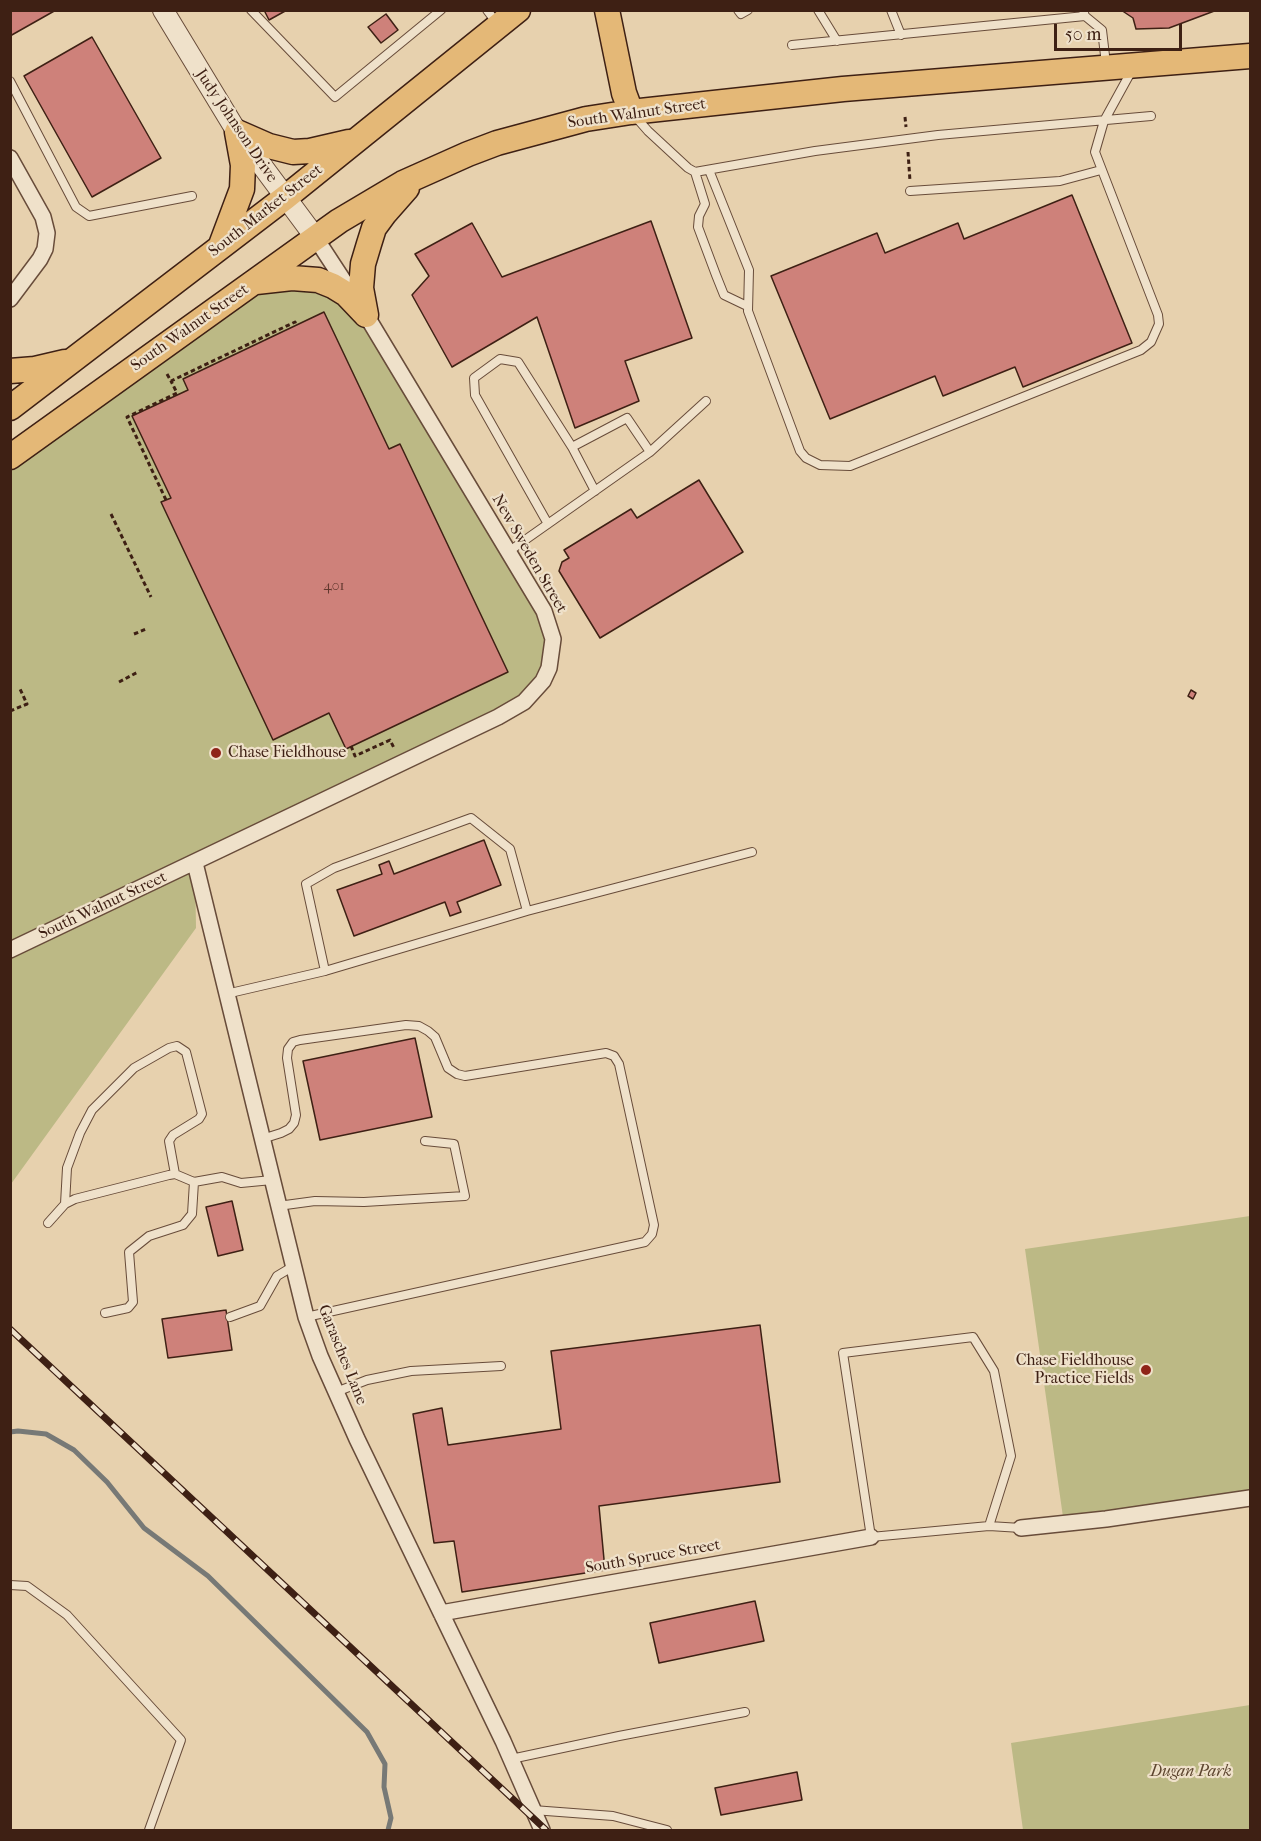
<!DOCTYPE html>
<html>
<head>
<meta charset="utf-8">
<style>
  body { margin:0 }
  #map { position:relative; width:1261px; height:1841px; overflow:hidden; background:#e7d1ae; font-family:"IM FELL French Canon",serif }
  canvas { display:block }
  .frame { position:absolute; inset:0; border:12px solid #3e2014; pointer-events:none }
  .scale { position:absolute; left:1054px; top:24px; width:128px; height:27px; box-sizing:border-box; border:3px solid #3e2014; border-top:0; padding-left:8px; font-size:18px; line-height:21px; white-space:nowrap; color:#3e2014; -webkit-text-stroke:4px #efe1ca; paint-order:stroke }
</style>
</head>
<body>
<div id="map">
<canvas width="1261" height="1841"></canvas>
<div class="frame"></div>
<div class="scale">50 m</div>
</div>
<script>
const ctx = document.querySelector('canvas').getContext('2d');
ctx.lineJoin = 'round';
function fillPath(path, color) {
  ctx.fillStyle = color;
  ctx.fill(path, 'evenodd');
}
function poly(rows) {
  const path = new Path2D();
  for (const r of rows) {
    path.moveTo(r[0], r[1]);
    for (let i = 2; i < r.length; i += 2) path.lineTo(r[i], r[i + 1]);
  }
  return path;
}
function strokePath(path, color, width, dash) {
  ctx.strokeStyle = color;
  ctx.lineWidth = width;
  ctx.lineCap = dash ? 'butt' : 'round';
  ctx.setLineDash(dash || []);
  ctx.stroke(path);
}
function drawText(font, color, halo, rows, align = 'center') {
  ctx.font = font + ' "IM FELL French Canon",serif';
  ctx.lineWidth = 4.5;
  ctx.setLineDash([]);
  ctx.textBaseline = 'middle';
  ctx.strokeStyle = halo;
  ctx.fillStyle = color;
  for (const [text, x, y, turn = 0] of rows) {
    ctx.save();
    ctx.translate(x, y);
    ctx.rotate((+turn || 0) * Math.PI / 180);
    ctx.textAlign = isNaN(turn) ? turn : align;
    if (halo) ctx.strokeText(text, 0, 0);
    ctx.fillText(text, 0, 0);
    ctx.restore();
  }
}
fillPath(poly([
  [254,283,346,294,553,639,535,691,195,863,196,928,11,1184,11,457],
  [1250,1216,1250,1490,1063,1517,1025,1249],
  [1250,1705,1250,1830,1023,1830,1011,1743]
]), '#bcb985');
strokePath(poly([
  [10,1432,18,1431,46,1434,74,1450,107,1482,144,1528,208,1576,367,1732,385,1764,384,1787,391,1818,388,1830]
]), '#777976', 5);
const building = poly([
  [10,10,56,10,10,36,10,10],
  [264,10,287,10,269,20,264,10],
  [1121,10,1217,10,1169,28,1136,29,1133,18,1121,10],
  [386,14,398,30,381,43,368,27,386,14],
  [92,37,161,158,92,197,24,76,92,37],
  [1072,195,1132,343,1023,387,1015,367,943,396,935,376,830,419,771,276,877,233,885,253,958,223,964,239,1072,195],
  [651,221,692,338,625,361,639,401,575,428,537,317,452,367,412,295,429,276,415,254,472,223,502,277,651,221],
  [324,312,389,449,400,444,508,672,346,749,329,713,273,740,161,502,171,498,132,416,188,390,183,379,324,312],
  [699,480,743,552,600,638,559,571,562,562,569,558,564,550,631,509,637,518,699,480],
  [1191,690,1196,693,1193,699,1188,696,1191,690],
  [484,840,501,885,457,902,461,912,450,916,445,902,354,936,337,890,382,874,379,865,389,861,394,874,484,840],
  [415,1038,432,1117,320,1140,303,1061,415,1038],
  [232,1201,243,1250,218,1256,206,1207,232,1201],
  [226,1310,232,1350,168,1358,162,1319,226,1310],
  [760,1325,780,1482,599,1506,605,1570,462,1592,454,1541,434,1543,413,1414,442,1408,448,1445,561,1429,551,1351,760,1325],
  [755,1601,764,1641,659,1663,650,1623,755,1601],
  [797,1772,802,1800,721,1815,715,1788,797,1772]
]);
fillPath(building, '#ce817a');
strokePath(building, '#3e2014', 1.5);
const service = poly([
  [251,10,335,97,441,10],
  [487,10,496,22],
  [738,10,741,14,748,10],
  [818,10,837,41],
  [891,10,901,35],
  [1083,10,1085,16,1102,30,1106,64],
  [792,45,1085,16],
  [10,81,76,207,89,216,192,196],
  [634,115,648,131,688,168,695,172,815,151,938,135,1151,116],
  [709,170,749,270,748,311,800,451,806,458,820,465,850,466,1141,350,1151,342,1159,324,1158,315,1095,152,1104,121,1132,70],
  [695,172,705,204,699,216,698,227,716,275,724,295,747,306],
  [910,191,1060,181,1101,170],
  [572,447,595,491],
  [548,524,475,395,474,378,500,359,518,362,572,447,627,418,650,452],
  [508,552,650,452,706,401],
  [325,971,306,884,334,868,471,818,510,849,527,911],
  [226,994,325,971,527,911,752,852],
  [262,1139,281,1133,289,1129,294,1123,296,1115,287,1058,288,1049,293,1042,300,1040,406,1025,419,1026,428,1031,435,1037,448,1068,457,1074,465,1076,606,1053,614,1056,619,1064,654,1225,652,1234,645,1242,306,1317],
  [65,1204,67,1168,80,1133,92,1110,134,1068,169,1048,177,1046,186,1052,202,1114,199,1119,173,1135,169,1141,175,1174],
  [278,1206,315,1201,364,1202,465,1196,454,1144,425,1141],
  [48,1223,65,1204,75,1199,169,1175,175,1174,194,1182,222,1177,241,1183,272,1180],
  [105,1313,128,1308,133,1302,129,1252,149,1236,183,1225,192,1214,194,1182],
  [230,1317,260,1306,277,1276,292,1267],
  [336,1392,367,1380,411,1371,501,1366],
  [989,1526,1011,1456,994,1371,973,1337,843,1353,871,1537,989,1526,1021,1528],
  [10,1585,27,1586,67,1615,181,1740,149,1830],
  [511,1759,619,1736,745,1712],
  [533,1810,613,1816,667,1830]
]);
const minor = poly([
  [10,158,43,217,47,233,45,249,40,259,10,299],
  [195,863,306,1317,320,1356,357,1439,503,1741,542,1830],
  [10,950,498,717,524,702,543,681,549,668,553,639,544,611,366,315,315,237],
  [1021,1528,1106,1519,1250,1498],
  [441,1613,871,1537]
]);
const tertiary = poly([
  [163,10,237,132,315,237]
]);
const primary = poly([
  [607,10,624,93,631,112],
  [237,132,269,146,293,152,310,151,349,142],
  [221,245,242,189,243,165,237,132],
  [256,282,292,278,318,280,333,286,346,294,366,315],
  [366,315,361,288,363,264,369,244,374,228,385,213,407,188],
  [10,371,35,369,65,362],
  [10,408,286,197,518,10],
  [10,457,339,221,403,183,468,154,497,143,586,119,631,112,843,89,1250,56]
]);
strokePath(service, '#684c3a', 10);
strokePath(minor, '#684c3a', 18);
strokePath(tertiary, '#684c3a', 22);
strokePath(primary, '#3e2014', 27);
strokePath(poly([
  [905,117,906,127],
  [908,152,910,181],
  [167,374,171,381,295,322,296,325],
  [166,500,127,417,177,393,171,381],
  [111,514,151,597],
  [134,634,146,629],
  [119,682,138,672],
  [10,711,27,704,20,689],
  [351,746,355,756,390,740,394,748]
]), '#3e2014', 3, [4.5, 3]);
strokePath(service, '#efe1ca', 8);
strokePath(minor, '#efe1ca', 15);
strokePath(tertiary, '#efe1ca', 20);
strokePath(primary, '#e4b877', 24);
const rail = poly([
  [10,1329,546,1830]
]);
strokePath(rail, '#3e2014', 7);
strokePath(rail, '#efe1ca', 4.5, [14]);
for (const [x, y, r, color] of [
  [216,753,6,"#8f2418"],
  [1146,1370,6,"#8f2418"]
]) {
  const dot = new Path2D();
  dot.arc(x, y, r, 0, 2 * Math.PI);
  ctx.fillStyle = color;
  ctx.fill(dot);
  strokePath(dot, '#efe1ca', 2);
}
drawText('14px', '#62382e', null, [
  ["401",334,587]
]);
drawText('16px', '#3e2014', '#efe1ca', [
  ["South Walnut Street",637,114,-8],
  ["Judy Johnson Drive",236,126,56],
  ["South Market Street",266,211,-38],
  ["South Walnut Street",190,328,-35],
  ["New Sweden Street",529,554,60],
  ["South Walnut Street",103,906,-25],
  ["Garasches Lane",342,1355,68],
  ["South Spruce Street",653,1557,-10]
]);
drawText('16px', '#3e2014', '#efe1ca', [
  ["Chase Fieldhouse",228,753],
  ["Chase Fieldhouse",1134,1361,"right"],
  ["Practice Fields",1134,1379,"right"]
], 'left');
drawText('italic 16px', '#5e4630', '#efe1ca', [
  ["Dugan Park",1191,1772]
]);
</script>
</body>
</html>
